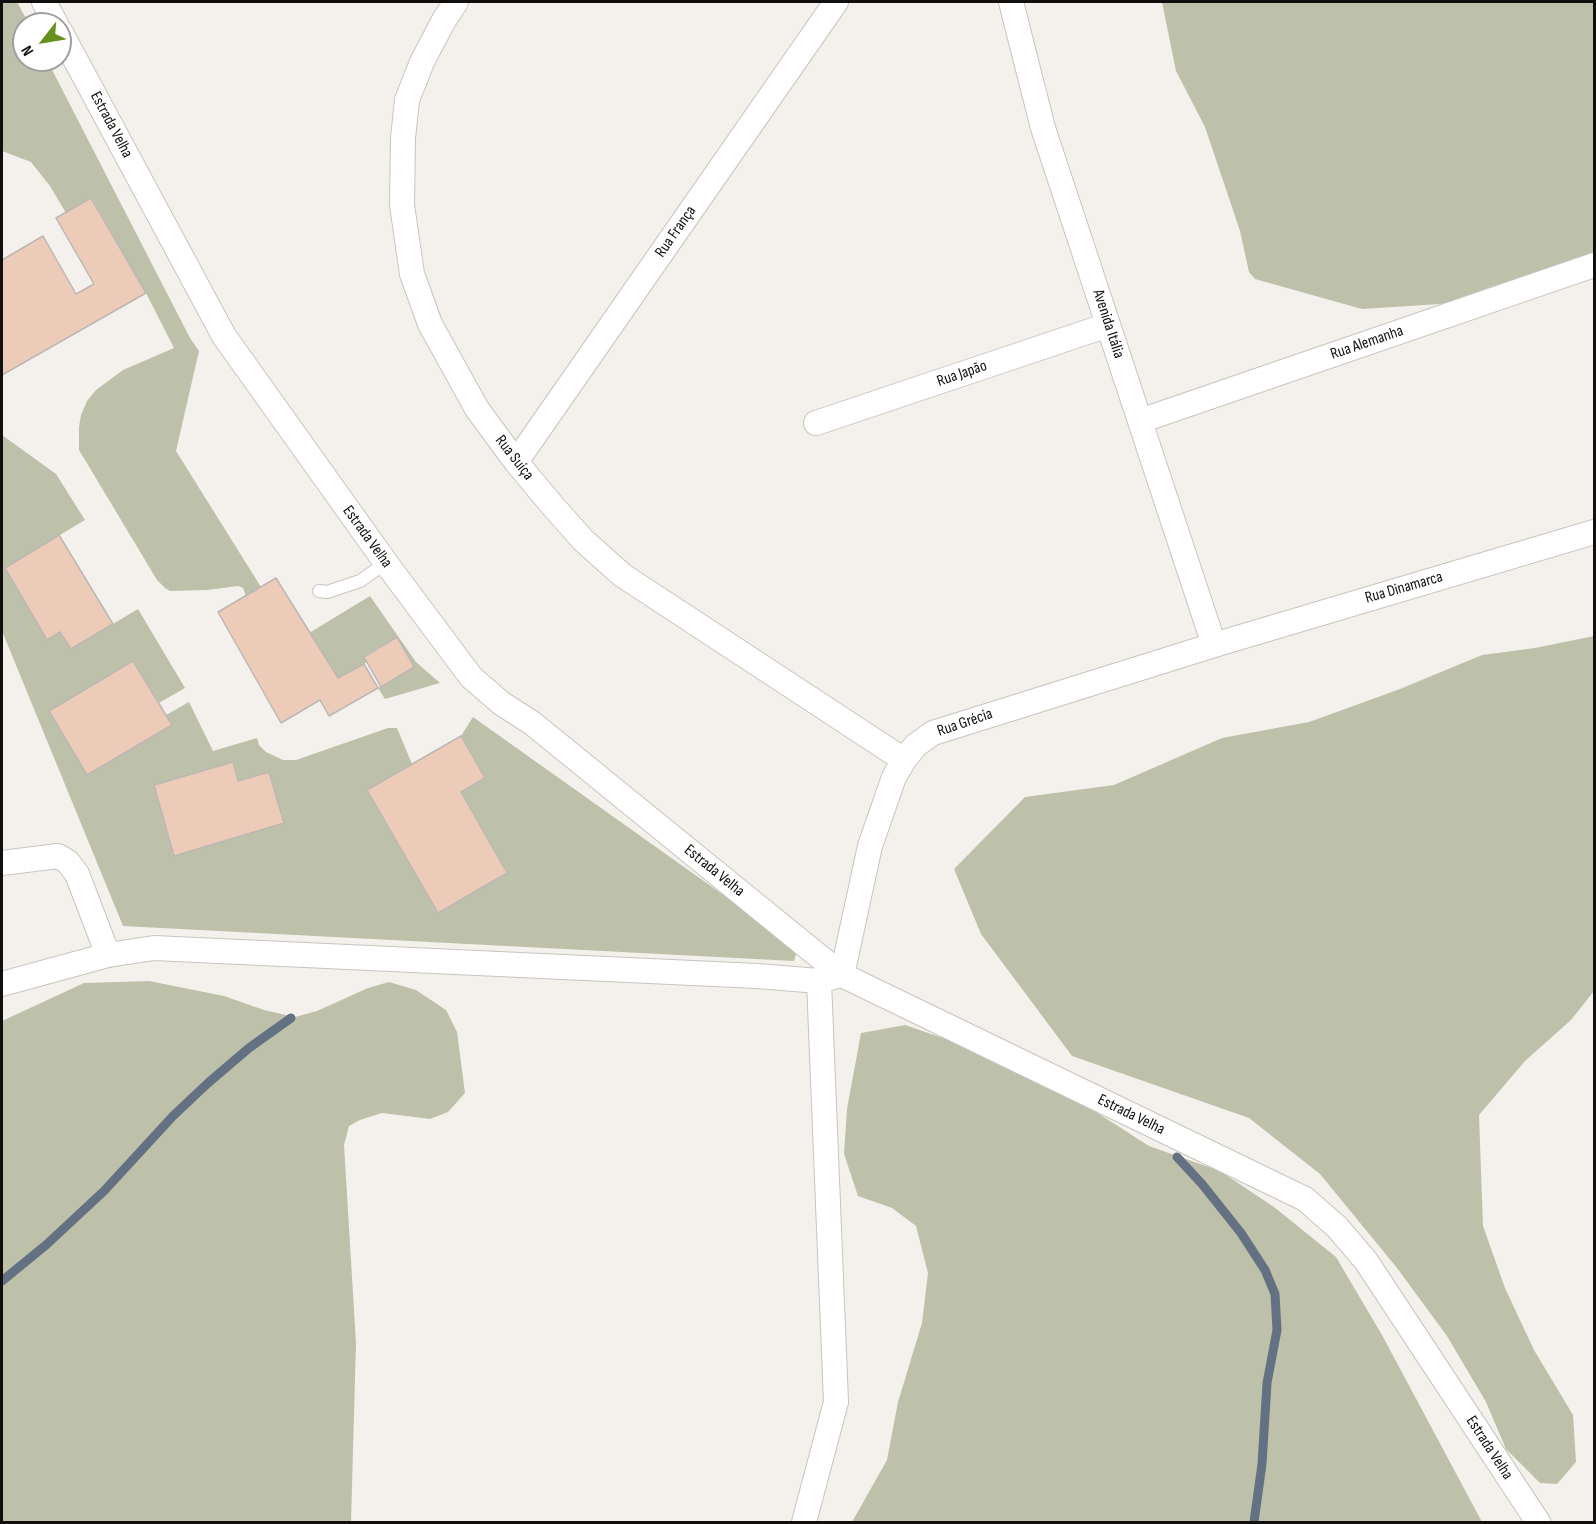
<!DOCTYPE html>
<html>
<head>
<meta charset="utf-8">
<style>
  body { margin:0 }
  #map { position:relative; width:1596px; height:1524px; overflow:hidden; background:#f4f1ec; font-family:"Sofia Sans Condensed",sans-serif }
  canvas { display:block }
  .frame { position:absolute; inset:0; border:3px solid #100f0e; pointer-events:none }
  .north { position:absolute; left:12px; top:12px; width:60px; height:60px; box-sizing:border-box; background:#fff; border:2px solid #9f9f9f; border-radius:50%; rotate:239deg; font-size:16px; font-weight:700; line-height:24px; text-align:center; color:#100f0e }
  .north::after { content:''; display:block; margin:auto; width:21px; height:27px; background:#678f1e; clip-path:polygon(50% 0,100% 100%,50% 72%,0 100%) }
</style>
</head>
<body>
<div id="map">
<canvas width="1596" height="1524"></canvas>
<div class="frame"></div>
<div class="north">N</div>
</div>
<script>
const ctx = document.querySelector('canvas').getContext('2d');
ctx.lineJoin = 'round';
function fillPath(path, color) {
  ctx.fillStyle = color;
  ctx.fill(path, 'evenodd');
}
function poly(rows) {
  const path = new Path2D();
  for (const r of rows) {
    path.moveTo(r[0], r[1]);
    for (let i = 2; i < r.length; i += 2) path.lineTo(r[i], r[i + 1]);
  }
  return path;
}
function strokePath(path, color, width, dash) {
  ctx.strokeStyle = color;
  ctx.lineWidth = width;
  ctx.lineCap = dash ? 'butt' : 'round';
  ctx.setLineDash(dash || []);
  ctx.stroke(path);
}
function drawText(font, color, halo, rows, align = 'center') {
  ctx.font = font + ' "Sofia Sans Condensed",sans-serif';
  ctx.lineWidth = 4.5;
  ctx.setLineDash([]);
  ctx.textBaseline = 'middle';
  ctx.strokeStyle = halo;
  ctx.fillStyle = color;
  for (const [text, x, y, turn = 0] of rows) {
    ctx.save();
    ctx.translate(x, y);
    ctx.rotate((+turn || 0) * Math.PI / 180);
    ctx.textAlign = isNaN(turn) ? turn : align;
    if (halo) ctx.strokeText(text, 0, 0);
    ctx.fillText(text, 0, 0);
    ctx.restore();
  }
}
fillPath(poly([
  [2,2,17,2,29,24,24,24,24,60,47,60,190,338,199,351,176,451,261,587,246,596,243,588,238,586,207,590,170,591,165,588,157,580,79,450,79,427,81,415,87,401,96,390,123,370,174,348,146,293,92,198,66,213,50,186,31,162,2,151],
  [1162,2,1594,2,1594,254,1544,281,1440,304,1362,309,1255,279,1249,272,1240,231,1205,127,1176,71],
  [2,435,56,474,85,520,5,568,47,639,60,632,71,649,138,609,185,688,159,703,133,661,49,711,87,775,172,725,166,715,189,702,213,751,257,738,259,745,266,752,283,760,296,760,388,728,397,728,412,764,439,912,507,873,461,792,485,778,461,736,473,717,798,948,794,961,123,926,2,631],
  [232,762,238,781,269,773,284,823,174,855,154,785],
  [370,596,416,662,440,683,385,699,378,688,414,667,396,637,364,656,367,662,364,664,338,678,309,633],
  [1594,636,1594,991,1571,1020,1525,1061,1479,1115,1483,1226,1505,1288,1534,1350,1573,1415,1576,1462,1557,1484,1540,1483,1506,1449,1486,1402,1447,1336,1397,1268,1320,1174,1249,1118,1072,1056,981,934,954,869,1025,797,1114,785,1222,738,1309,722,1400,689,1482,655,1535,648],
  [149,981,224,996,264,1010,295,1017,317,1011,368,988,389,982,416,990,446,1010,457,1032,465,1093,448,1112,430,1119,382,1113,360,1120,349,1126,344,1145,356,1343,351,1522,2,1522,2,1021,84,983],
  [905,1025,1024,1066,1149,1146,1220,1171,1274,1207,1336,1257,1382,1335,1482,1522,852,1522,887,1460,898,1402,922,1323,928,1273,916,1226,892,1208,858,1196,844,1154,847,1109,861,1033]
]), '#bec1a9');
strokePath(poly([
  [1177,1157,1202,1184,1241,1233,1265,1270,1275,1294,1277,1330,1267,1383,1262,1464,1254,1522],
  [2,1281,46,1245,104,1191,173,1116,208,1083,249,1048,291,1018]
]), '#637183', 9);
const building = poly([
  [91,198,146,293,2,375,2,260,43,236,76,294,94,284,56,218,91,198],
  [59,535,113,624,71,649,60,632,47,640,5,568,59,535],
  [276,578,338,678,364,664,378,688,329,716,320,700,281,723,218,612,276,578],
  [397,637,414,667,381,687,364,657,397,637],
  [133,661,172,725,87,775,49,711,133,661],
  [461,736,485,778,461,792,507,873,438,913,367,790,461,736],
  [233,762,238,781,269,772,284,823,174,856,154,785,233,762]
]);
fillPath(building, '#ecccb9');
strokePath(building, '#bdb7b4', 1.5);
const service = poly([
  [319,591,327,592,360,581,386,563]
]);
const minor = poly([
  [44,2,56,24],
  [456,2,444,20,422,62,407,100,403,138,402,205,412,274,430,324,477,409,516,462,552,505,583,540,622,575,904,760],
  [1011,2,1043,128,1214,645],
  [60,31,224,336,386,563,471,677,501,703,532,723,842,975,1305,1199,1337,1227,1366,1261,1538,1522],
  [1140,421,1594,265],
  [816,423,1108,325],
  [516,462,836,2],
  [2,863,58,856,68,862,77,874,108,955],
  [842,975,870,846,894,777,904,760,916,745,933,733,1214,645,1594,532],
  [2,984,108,955,154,948,757,976,819,981,842,975],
  [804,1522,836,1402,819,981]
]);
strokePath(service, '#c8c5c0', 14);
strokePath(minor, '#c8c5c0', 26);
strokePath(service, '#fff', 12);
strokePath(minor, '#fff', 24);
drawText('16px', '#100f0e', '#fff', [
  ["Estrada Velha",111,125,62],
  ["Rua França",676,232,-55],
  ["Avenida Itália",1108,324,72],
  ["Rua Alemanha",1367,343,-19],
  ["Rua Japão",962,374,-19],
  ["Rua Suíça",514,458,52],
  ["Estrada Velha",367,537,54],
  ["Rua Dinamarca",1404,588,-16],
  ["Rua Grécia",965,723,-19],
  ["Estrada Velha",714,871,39],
  ["Estrada Velha",1131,1115,26],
  ["Estrada Velha",1489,1448,57]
]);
</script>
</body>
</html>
